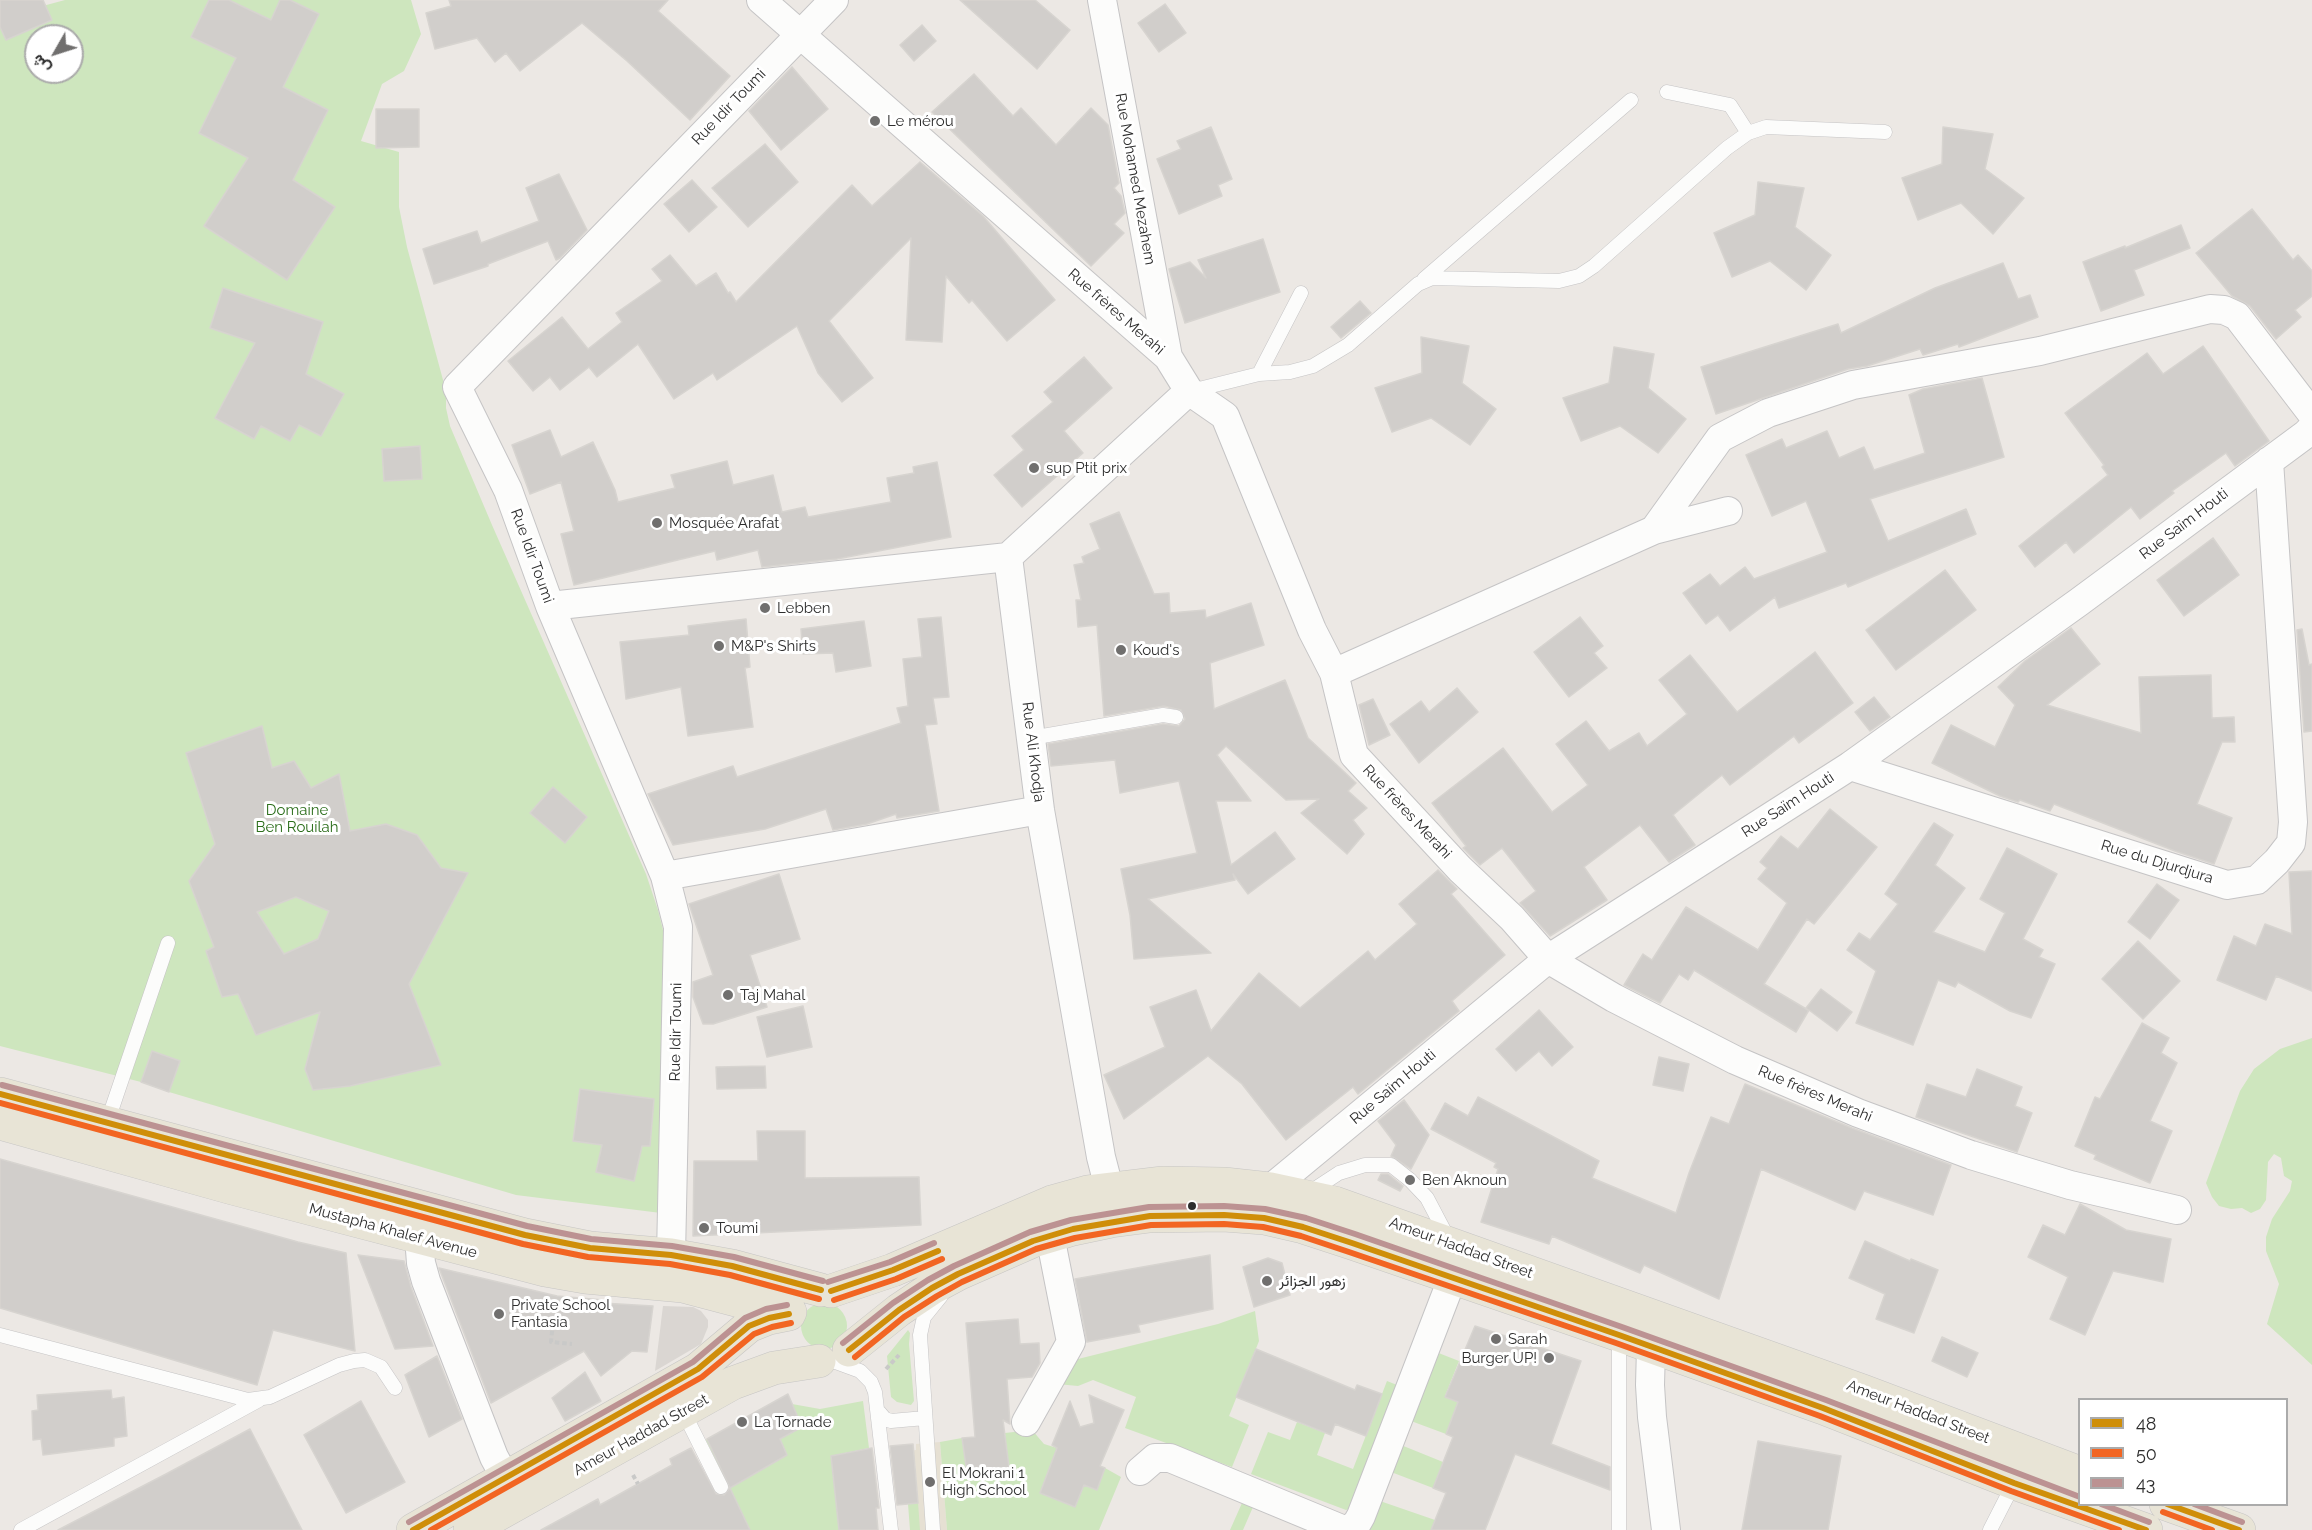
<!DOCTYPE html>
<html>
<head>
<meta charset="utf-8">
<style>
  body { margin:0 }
  #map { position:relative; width:2312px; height:1530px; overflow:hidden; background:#ece8e4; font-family:Raleway,Vazirmatn,sans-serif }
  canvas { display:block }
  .legend { position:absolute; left:2078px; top:1398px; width:210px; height:108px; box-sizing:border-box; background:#fff; border:2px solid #ababab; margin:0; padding:8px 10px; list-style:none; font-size:18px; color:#2e2e2e }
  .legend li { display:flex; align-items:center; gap:12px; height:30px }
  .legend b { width:30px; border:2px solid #ababab }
  .north { position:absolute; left:24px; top:24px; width:60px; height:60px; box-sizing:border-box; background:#fff; border:2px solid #ababab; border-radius:50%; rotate:231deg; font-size:16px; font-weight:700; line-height:24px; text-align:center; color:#2e2e2e }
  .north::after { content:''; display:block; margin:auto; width:21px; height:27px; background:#706f6e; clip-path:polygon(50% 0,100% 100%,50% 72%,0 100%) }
</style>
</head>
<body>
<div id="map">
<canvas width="2312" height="1530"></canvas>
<ul class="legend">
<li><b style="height:8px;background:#cf8e09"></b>48</li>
<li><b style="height:8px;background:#f26522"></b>50</li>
<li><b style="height:8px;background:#bc9292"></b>43</li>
</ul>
<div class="north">ش</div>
</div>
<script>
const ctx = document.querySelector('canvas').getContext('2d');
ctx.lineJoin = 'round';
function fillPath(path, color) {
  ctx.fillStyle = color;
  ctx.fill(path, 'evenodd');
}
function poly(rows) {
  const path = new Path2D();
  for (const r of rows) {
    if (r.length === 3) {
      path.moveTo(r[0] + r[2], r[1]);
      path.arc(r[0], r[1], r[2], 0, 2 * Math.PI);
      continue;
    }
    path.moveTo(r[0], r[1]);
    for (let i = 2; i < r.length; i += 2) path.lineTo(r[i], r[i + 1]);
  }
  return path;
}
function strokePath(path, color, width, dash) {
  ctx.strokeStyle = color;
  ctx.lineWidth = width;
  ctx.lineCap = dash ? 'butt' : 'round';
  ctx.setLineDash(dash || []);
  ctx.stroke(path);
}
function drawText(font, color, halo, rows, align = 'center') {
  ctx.font = font + ' Raleway,Vazirmatn,sans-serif';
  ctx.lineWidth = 6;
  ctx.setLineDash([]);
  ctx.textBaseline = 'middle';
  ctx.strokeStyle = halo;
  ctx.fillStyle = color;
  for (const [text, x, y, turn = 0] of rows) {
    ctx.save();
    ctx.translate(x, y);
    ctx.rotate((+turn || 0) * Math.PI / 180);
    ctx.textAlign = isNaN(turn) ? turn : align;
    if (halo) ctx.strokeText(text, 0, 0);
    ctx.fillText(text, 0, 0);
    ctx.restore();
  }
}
fillPath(poly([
  [940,1442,947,1530,910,1530,918,1502,915,1460,904,1452,916,1450,916,1444]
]), '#e6e0d3');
fillPath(poly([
  [65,0,411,0,421,34,404,71,382,84,361,141,399,152,399,207,407,247,446,391,446,408,450,426,492,525,646,874,658,910,666,942,661,1213,516,1195,169,1092,141,1082,0,1046,0,15,2,17],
  [36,36,72,36,72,72,36,72],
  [2312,1038,2312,1365,2267,1324,2279,1284,2266,1251,2266,1237,2272,1219,2290,1191,2292,1181,2284,1176,2281,1158,2274,1154,2268,1162,2266,1200,2260,1209,2251,1213,2242,1208,2231,1209,2219,1206,2212,1197,2206,1183,2240,1091,2254,1069,2280,1049],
  [824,1326,23],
  [1255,1311,1259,1341,1229,1416,1249,1425,1232,1467,1125,1428,1136,1397,1093,1380,1078,1386,1057,1384,1070,1361,1218,1324],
  [908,1330,910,1333,909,1344,914,1401,911,1405,897,1402,891,1397,887,1356],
  [1436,1352,1459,1361,1445,1396,1458,1402,1446,1434,1411,1421],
  [1387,1381,1397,1385,1349,1509,1346,1510,1251,1474,1268,1432,1290,1440,1297,1422,1325,1433,1317,1455,1353,1469],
  [863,1401,869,1448,831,1456,839,1530,742,1530,748,1526,706,1440,712,1436,734,1485,787,1455,780,1439,802,1427,792,1404,820,1409],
  [1032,1430,1044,1444,1057,1448,1040,1493,1075,1507,1084,1485,1097,1489,1105,1468,1121,1477,1099,1530,947,1530,940,1442,962,1438,968,1480,1009,1475,1005,1433],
  [1401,1445,1443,1462,1433,1488,1391,1472],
  [1380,1501,1435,1520,1431,1530,1369,1530],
  [918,1502,920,1530,910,1530,908,1504],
  [1242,1503,1253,1507,1243,1530,1230,1530]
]), '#cee6be');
fillPath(poly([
  [663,1306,693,1307,701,1311,708,1320,708,1327,701,1344,655,1371]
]), '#dad6d2');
const building = poly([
  [0,0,43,0,52,20,6,40,0,27,0,0],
  [209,0,229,0,271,20,280,0,290,0,319,14,283,87,328,110,293,180,335,207,287,280,204,226,248,158,199,133,236,58,191,37,209,0],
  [449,0,668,0,658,11,730,76,690,120,627,61,582,23,520,71,506,53,495,62,477,38,435,49,426,13,451,6,449,0],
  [960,0,1035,0,1070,30,1037,69,960,0],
  [1165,4,1186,33,1159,52,1138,23,1165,4],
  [922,25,936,41,914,61,900,45,922,25],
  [792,67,828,109,781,150,749,111,792,67],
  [974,74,1013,116,1021,108,1056,145,1091,108,1108,125,1119,183,1114,188,1121,196,1125,213,1114,224,1124,233,1091,266,932,112,974,74],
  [376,109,419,109,419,147,376,148,376,109],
  [1211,127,1232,179,1218,185,1222,196,1179,214,1157,159,1181,149,1177,141,1211,127],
  [1943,127,1993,134,1985,169,2024,198,1993,234,1961,203,1918,220,1902,178,1942,164,1943,127],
  [765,144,798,182,748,227,712,188,765,144],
  [920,162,983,216,1055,300,1007,341,972,300,969,303,946,276,942,342,906,340,911,238,829,321,873,378,842,402,818,373,797,326,717,380,713,373,674,399,638,344,597,377,589,367,560,390,550,377,533,391,508,361,562,317,588,349,622,322,616,313,662,281,652,269,670,255,696,286,716,273,728,293,730,292,736,302,852,185,872,206,920,162],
  [559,174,587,230,560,258,556,260,548,241,488,264,488,266,434,284,423,249,477,231,481,243,539,221,526,188,559,174],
  [692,180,717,207,689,232,664,204,692,180],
  [1758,182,1804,188,1795,227,1831,255,1806,290,1770,261,1732,277,1714,233,1755,215,1758,182],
  [2252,209,2293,260,2298,255,2312,271,2312,296,2295,310,2301,317,2276,339,2250,306,2232,296,2196,253,2252,209],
  [2181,225,2190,248,2134,270,2144,295,2101,311,2083,262,2125,246,2125,248,2181,225],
  [1263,239,1280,292,1185,323,1169,269,1190,262,1206,278,1198,260,1263,239],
  [2003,263,2018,299,2030,295,2038,317,1959,347,1958,344,1923,355,1920,349,1867,366,1848,369,1716,414,1701,367,1838,324,1841,333,1935,288,2003,263],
  [223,288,323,322,306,374,344,394,321,436,299,425,290,441,261,426,254,439,215,418,255,343,210,328,223,288],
  [1360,301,1371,313,1341,338,1331,327,1360,301],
  [1421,337,1469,346,1462,383,1496,409,1470,445,1431,418,1392,432,1375,388,1422,373,1421,337],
  [2203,346,2269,441,2235,466,2226,453,2172,491,2174,493,2140,519,2131,507,2074,553,2066,542,2035,567,2019,546,2108,475,2102,467,2104,465,2065,413,2147,353,2163,374,2203,346],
  [1614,347,1654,354,1648,388,1686,419,1658,453,1620,426,1581,441,1563,398,1609,383,1614,347],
  [1084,357,1112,388,1064,431,1083,453,1022,507,994,475,1024,450,1012,436,1053,402,1044,392,1084,357],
  [1982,378,2004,457,1870,499,1888,541,1966,509,1976,534,1848,587,1846,583,1779,608,1775,597,1730,631,1718,615,1706,624,1683,593,1710,574,1720,586,1745,567,1754,579,1827,552,1806,501,1772,516,1746,455,1782,439,1786,448,1827,431,1839,458,1864,447,1874,470,1925,453,1909,395,1923,389,1982,378],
  [550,430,561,457,593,442,615,490,618,502,675,488,671,475,727,461,733,485,773,475,782,512,805,507,808,517,891,502,887,478,914,473,913,467,937,462,951,537,837,559,762,567,758,550,717,560,715,551,574,585,561,534,574,531,561,482,530,494,512,445,550,430],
  [420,446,422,479,384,481,382,449,420,446],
  [1119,512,1154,594,1169,593,1170,613,1205,610,1206,618,1251,603,1264,645,1210,663,1214,709,1285,680,1308,738,1356,783,1348,791,1367,808,1353,820,1364,834,1347,854,1301,813,1319,799,1286,800,1226,746,1217,755,1251,801,1216,801,1231,865,1275,832,1295,859,1248,894,1233,874,1235,880,1148,899,1211,953,1134,959,1130,915,1121,869,1197,853,1179,781,1120,793,1115,760,1051,766,1048,744,1163,724,1179,726,1185,719,1181,710,1164,706,1104,716,1097,625,1078,627,1076,600,1081,600,1074,565,1084,563,1082,557,1100,549,1090,524,1119,512],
  [2213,538,2239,575,2184,616,2157,580,2213,538],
  [1945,570,1976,610,1896,670,1866,630,1945,570],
  [941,617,949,697,933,698,937,724,925,725,939,811,897,818,896,814,867,824,833,830,826,809,765,829,673,845,648,794,733,766,737,777,901,723,897,708,908,706,903,659,922,657,918,619,941,617],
  [1580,617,1603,646,1594,653,1607,668,1569,697,1534,652,1580,617],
  [746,619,750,667,745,668,753,727,688,736,681,687,626,699,620,642,689,635,688,626,746,619],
  [864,621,871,666,836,672,833,653,803,654,801,629,864,621],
  [2071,628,2100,664,2047,705,2141,733,2139,677,2211,675,2212,718,2234,717,2235,742,2222,742,2197,804,2232,818,2214,864,2175,851,2054,804,2050,811,2020,800,2018,802,2000,796,1932,763,1951,725,1995,747,2015,705,1998,687,2025,661,2071,628],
  [2302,629,2309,665,2312,664,2312,731,2304,732,2297,630,2302,629],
  [1815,652,1853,703,1799,743,1794,736,1730,785,1722,775,1673,815,1695,845,1669,862,1640,825,1584,867,1607,900,1550,936,1520,903,1536,891,1502,848,1480,865,1463,848,1466,846,1432,803,1503,748,1552,812,1588,785,1556,744,1586,721,1609,751,1639,733,1647,746,1687,714,1659,680,1690,655,1737,712,1815,652],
  [1457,688,1478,712,1419,763,1390,724,1421,701,1429,712,1457,688],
  [1874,697,1890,717,1870,731,1855,712,1874,697],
  [1373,699,1390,735,1369,745,1359,705,1373,699],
  [262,726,272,768,294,761,311,788,339,774,350,831,386,824,417,835,441,868,468,873,409,984,441,1065,350,1086,313,1090,305,1069,320,1012,256,1035,238,994,222,997,206,951,214,947,189,881,215,844,186,753,262,726],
  [296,897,329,911,318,939,284,954,257,912,296,897],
  [553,787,587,817,565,843,530,813,553,787],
  [1830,809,1877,847,1814,924,1807,919,1764,984,1808,1010,1806,1008,1821,989,1852,1012,1837,1031,1809,1010,1796,1032,1694,970,1688,980,1679,974,1660,1003,1624,985,1643,954,1652,960,1686,907,1758,950,1787,903,1758,879,1767,868,1760,862,1781,836,1798,849,1830,809],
  [1934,823,1953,835,1935,865,1965,888,1933,932,1985,952,2005,913,1980,899,2007,848,2057,874,2023,939,2043,950,2039,957,2055,964,2031,1018,2010,1011,1958,982,1955,987,1938,980,1913,1045,1856,1023,1876,971,1847,950,1859,933,1870,940,1898,904,1885,894,1934,823],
  [1438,870,1457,889,1451,894,1505,955,1452,1001,1459,1011,1358,1094,1353,1087,1286,1140,1242,1084,1208,1056,1124,1119,1104,1075,1165,1047,1150,1007,1196,990,1211,1031,1259,973,1300,1008,1368,951,1375,960,1417,924,1399,904,1438,870],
  [2312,871,2312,991,2276,976,2266,1000,2217,980,2234,936,2256,946,2265,924,2292,934,2289,872,2312,871],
  [779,874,800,939,750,955,767,1007,713,1024,703,1024,693,997,693,982,713,975,689,904,779,874],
  [2157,884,2179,900,2150,939,2128,922,2157,884],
  [2138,941,2180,981,2143,1019,2102,979,2138,941],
  [803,1006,812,1047,767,1057,757,1017,803,1006],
  [1539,1010,1573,1047,1552,1066,1539,1051,1516,1071,1496,1049,1539,1010],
  [2142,1023,2169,1038,2161,1053,2177,1063,2150,1121,2172,1131,2150,1183,2094,1159,2096,1155,2075,1146,2095,1097,2100,1099,2142,1023],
  [152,1051,180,1061,169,1092,141,1082,152,1051],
  [1659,1057,1689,1064,1683,1091,1653,1085,1659,1057],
  [765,1066,766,1088,717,1089,716,1067,765,1066],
  [1977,1069,2022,1087,2015,1106,2032,1113,2017,1152,1916,1117,1927,1084,1966,1097,1977,1069],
  [1745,1084,1852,1128,1951,1165,1933,1215,1864,1191,1855,1210,1761,1169,1719,1299,1644,1265,1640,1273,1552,1236,1549,1244,1481,1222,1498,1169,1494,1167,1496,1163,1431,1129,1445,1103,1468,1116,1478,1097,1599,1161,1592,1178,1676,1213,1689,1173,1711,1117,1729,1124,1745,1084],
  [580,1089,654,1099,650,1146,642,1146,634,1181,596,1172,602,1145,573,1141,580,1089],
  [1404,1100,1429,1135,1411,1169,1391,1156,1396,1145,1378,1121,1404,1100],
  [757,1131,805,1131,805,1178,919,1177,921,1225,693,1236,694,1161,758,1161,757,1131],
  [0,1159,298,1242,346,1253,355,1351,273,1330,257,1385,0,1308,0,1159],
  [1381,1174,1388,1174,1403,1186,1400,1191,1378,1180,1381,1174],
  [2080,1204,2126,1230,2171,1239,2163,1282,2113,1271,2085,1335,2050,1319,2068,1277,2028,1257,2043,1225,2065,1235,2080,1204],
  [1865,1241,1910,1261,1911,1259,1938,1270,1914,1333,1876,1319,1885,1294,1849,1278,1865,1241],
  [358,1255,404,1261,411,1287,433,1346,395,1349,358,1255],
  [1210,1255,1213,1309,1138,1325,1140,1332,1087,1342,1075,1279,1210,1255],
  [1268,1258,1282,1263,1290,1295,1254,1307,1243,1267,1268,1258],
  [439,1268,557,1296,603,1300,602,1303,653,1306,647,1352,632,1351,601,1376,584,1351,491,1403,439,1268],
  [1018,1319,1020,1344,1039,1343,1040,1363,1032,1377,1007,1379,1010,1424,1003,1420,1010,1475,968,1480,962,1438,975,1437,966,1323,1018,1319],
  [1475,1326,1581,1361,1551,1444,1610,1467,1610,1490,1515,1454,1485,1530,1431,1530,1446,1493,1433,1488,1453,1437,1446,1434,1458,1402,1445,1397,1475,1326],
  [1942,1337,1978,1353,1967,1377,1932,1361,1942,1337],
  [1256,1349,1355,1390,1357,1385,1382,1394,1366,1436,1335,1424,1331,1435,1236,1397,1256,1349],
  [437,1356,462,1419,429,1437,405,1375,437,1356],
  [585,1372,601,1401,565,1421,552,1398,585,1372],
  [111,1390,112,1399,124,1397,127,1436,114,1438,114,1446,43,1455,41,1439,33,1440,32,1411,38,1410,37,1395,111,1390],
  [788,1394,802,1427,780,1439,787,1455,730,1488,707,1439,788,1394],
  [1089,1395,1124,1410,1100,1466,1105,1468,1097,1490,1084,1485,1075,1507,1040,1493,1057,1448,1052,1445,1070,1401,1080,1427,1094,1423,1089,1395],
  [361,1401,405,1482,346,1513,304,1435,361,1401],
  [250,1429,302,1530,58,1530,166,1474,250,1429],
  [1758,1441,1841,1456,1828,1530,1742,1530,1758,1441],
  [913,1444,918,1503,897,1505,890,1446,913,1444],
  [691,1448,716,1494,724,1495,730,1488,750,1530,541,1530,598,1499,600,1505,672,1465,670,1459,691,1448],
  [872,1448,879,1508,876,1508,878,1530,839,1530,831,1456,872,1448]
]);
fillPath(building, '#d1cecb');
strokePath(building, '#d7d4d0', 1.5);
const lane = poly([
  [1667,92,1730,105,1748,133],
  [1424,279,1631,100],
  [1259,374,1301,293],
  [1191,391,1259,374,1290,372,1313,366,1348,345,1418,284,1432,278,1559,281,1579,276,1594,266,1727,148,1748,133,1766,127,1885,132],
  [1031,738,1163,715,1176,717],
  [107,1123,168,943],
  [1310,1192,1339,1173,1365,1165,1391,1165,1410,1180,1427,1198,1448,1238],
  [0,1335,248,1400,270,1397,339,1365,354,1361,365,1360,381,1367,395,1388],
  [1619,1335,1619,1530],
  [830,1360,860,1371,871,1382,875,1392,891,1530],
  [683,1411,721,1487],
  [879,1412,885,1419,891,1421,925,1418],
  [21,1530,259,1400],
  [933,1530,920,1335,924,1317,941,1296],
  [1990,1530,2014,1483]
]);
const street = poly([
  [761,0,1168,357,1189,391,1225,416,1312,630,1334,673,1354,755,1460,869,1512,918,1548,959,1614,998,1735,1060,1858,1113,1971,1155,2070,1185,2177,1210],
  [1102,0,1168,357],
  [1654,530,1720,438,1768,413,1853,385,2040,351,2210,309,2224,310,2237,316,2312,414],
  [550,606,1008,557],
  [1334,673,1654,530,1728,511],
  [1850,766,2227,885,2257,880,2277,861,2291,843,2293,822,2269,461],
  [665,876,1040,810],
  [1109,1188,1101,1157,1040,810,1008,557,1189,391],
  [1270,1189,1548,959,1850,766,2079,602,2306,434,2312,428],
  [419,1237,421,1263,426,1281,494,1457,506,1479],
  [671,1255,678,927,665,876,550,606,508,490,457,387,834,0],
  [1651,1348,1650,1385,1652,1417,1666,1530],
  [1026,1422,1071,1342,1050,1236],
  [1140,1471,1155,1458,1170,1458,1344,1530,1351,1528,1357,1523,1361,1516,1452,1279]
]);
const primary = poly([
  [0,1094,525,1235,590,1248,671,1255,732,1266,821,1290],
  [0,1123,232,1188,545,1270,585,1277,683,1286,755,1305,790,1312],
  [831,1291,893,1270,1052,1202,1088,1192,1163,1183,1224,1184,1270,1189,1335,1203,1863,1391,2080,1473],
  [849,1350,899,1310,932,1288,958,1274,1033,1241,1073,1229,1111,1221,1150,1216,1224,1215,1264,1218,1303,1227,1352,1243,1619,1335,1823,1408,2014,1483,2146,1530],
  [2166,1504,2239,1530],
  [413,1530,698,1369,749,1326,769,1318,789,1314],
  [470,1530,733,1383,774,1368,819,1361]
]);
strokePath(lane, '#c5c4c5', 15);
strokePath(street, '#c5c4c5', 30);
strokePath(primary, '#c6c5c4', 34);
strokePath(poly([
  [555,1301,551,1342,572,1344],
  [886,1369,899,1355],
  [633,1475,638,1484]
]), '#c9c9c8', 4, [4.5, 3]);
strokePath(lane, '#fcfcfb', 14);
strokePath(street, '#fcfcfb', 28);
strokePath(primary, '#e8e4d6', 33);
strokePath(poly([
  [0,1094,525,1235,590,1248,671,1255,732,1266,821,1290],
  [831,1291,893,1270,938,1251],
  [849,1350,899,1310,932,1288,958,1274,1033,1241,1073,1229,1150,1216,1224,1215,1264,1218,1303,1227,1352,1243,1619,1335,1823,1408,2014,1483,2146,1530],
  [2167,1504,2239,1530],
  [413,1530,698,1369,749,1326,769,1318,789,1314]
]), '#cf8e09', 6);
strokePath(poly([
  [0,1103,523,1244,588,1257,670,1264,730,1275,819,1299],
  [834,1300,896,1279,942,1259],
  [855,1357,904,1317,937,1296,962,1282,1036,1249,1075,1238,1151,1225,1224,1224,1263,1227,1301,1236,1349,1252,1616,1343,1820,1416,2011,1491,2119,1530],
  [2163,1512,2212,1530],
  [431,1530,702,1377,754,1334,772,1327,791,1323]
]), '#f26522', 6);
strokePath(poly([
  [2,1085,527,1226,591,1239,672,1246,734,1257,823,1281],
  [828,1282,890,1262,934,1243],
  [843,1343,893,1303,928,1280,954,1266,1030,1232,1071,1220,1149,1207,1224,1206,1265,1209,1306,1218,1355,1234,1622,1327,1826,1400,2080,1497],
  [2101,1504,2149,1522],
  [2194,1504,2242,1522],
  [409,1522,693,1362,745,1318,766,1309,787,1305]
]), '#bc9292', 6);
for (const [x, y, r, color] of [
  [875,121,6,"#706f6e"],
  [1034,468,6,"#706f6e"],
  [657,523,6,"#706f6e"],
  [765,608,6,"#706f6e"],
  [719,646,6,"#706f6e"],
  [1121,650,6,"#706f6e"],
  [728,995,6,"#706f6e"],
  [1410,1180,6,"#706f6e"],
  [1192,1206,5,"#2e2e2e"],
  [704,1228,6,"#706f6e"],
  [1267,1281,6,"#706f6e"],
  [499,1314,6,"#706f6e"],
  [1496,1339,6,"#706f6e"],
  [1549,1358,6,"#706f6e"],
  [742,1422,6,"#706f6e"],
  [930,1482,6,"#706f6e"]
]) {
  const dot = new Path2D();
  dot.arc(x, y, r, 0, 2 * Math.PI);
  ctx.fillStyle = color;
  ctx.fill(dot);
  strokePath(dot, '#fff', 2);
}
drawText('15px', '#2e2e2e', '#fff', [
  ["Rue Idir Toumi",729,107,-46],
  ["Rue Mohamed Mezahem",1135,179,80],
  ["Rue frères Merahi",1116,312,41],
  ["Rue Saïm Houti",2184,524,-37],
  ["Rue Idir Toumi",532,556,70],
  ["Rue Ali Khodja",1033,752,83],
  ["Rue Saïm Houti",1788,805,-33],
  ["Rue frères Merahi",1407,812,47],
  ["Rue du Djurdjura",2157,862,17],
  ["Rue Idir Toumi",676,1032,-89],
  ["Rue Saïm Houti",1393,1087,-40],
  ["Rue frères Merahi",1815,1094,23],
  ["Mustapha Khalef Avenue",393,1231,15],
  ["Ameur Haddad Street",1461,1248,20],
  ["Ameur Haddad Street",1918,1412,21],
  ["Ameur Haddad Street",641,1435,-29]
]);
drawText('15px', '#2e2e2e', '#fff', [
  ["Le mérou",887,121],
  ["sup Ptit prix",1046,468],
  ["Mosquée Arafat",669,523],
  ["Lebben",777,608],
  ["M&P's Shirts",731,646],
  ["Koud's",1133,650],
  ["Taj Mahal",740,995],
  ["Ben Aknoun",1422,1180],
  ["Toumi",716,1228],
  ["زهور الجزائر",1279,1281],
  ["Private School",511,1305],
  ["Fantasia",511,1322],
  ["Sarah",1508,1339],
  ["Burger UP!",1537,1358,"right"],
  ["La Tornade",754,1422],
  ["El Mokrani 1",942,1473],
  ["High School",942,1490]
], 'left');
drawText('15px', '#2c6e1b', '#fff', [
  ["Domaine",297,810],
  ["Ben Rouilah",297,827]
]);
</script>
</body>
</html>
